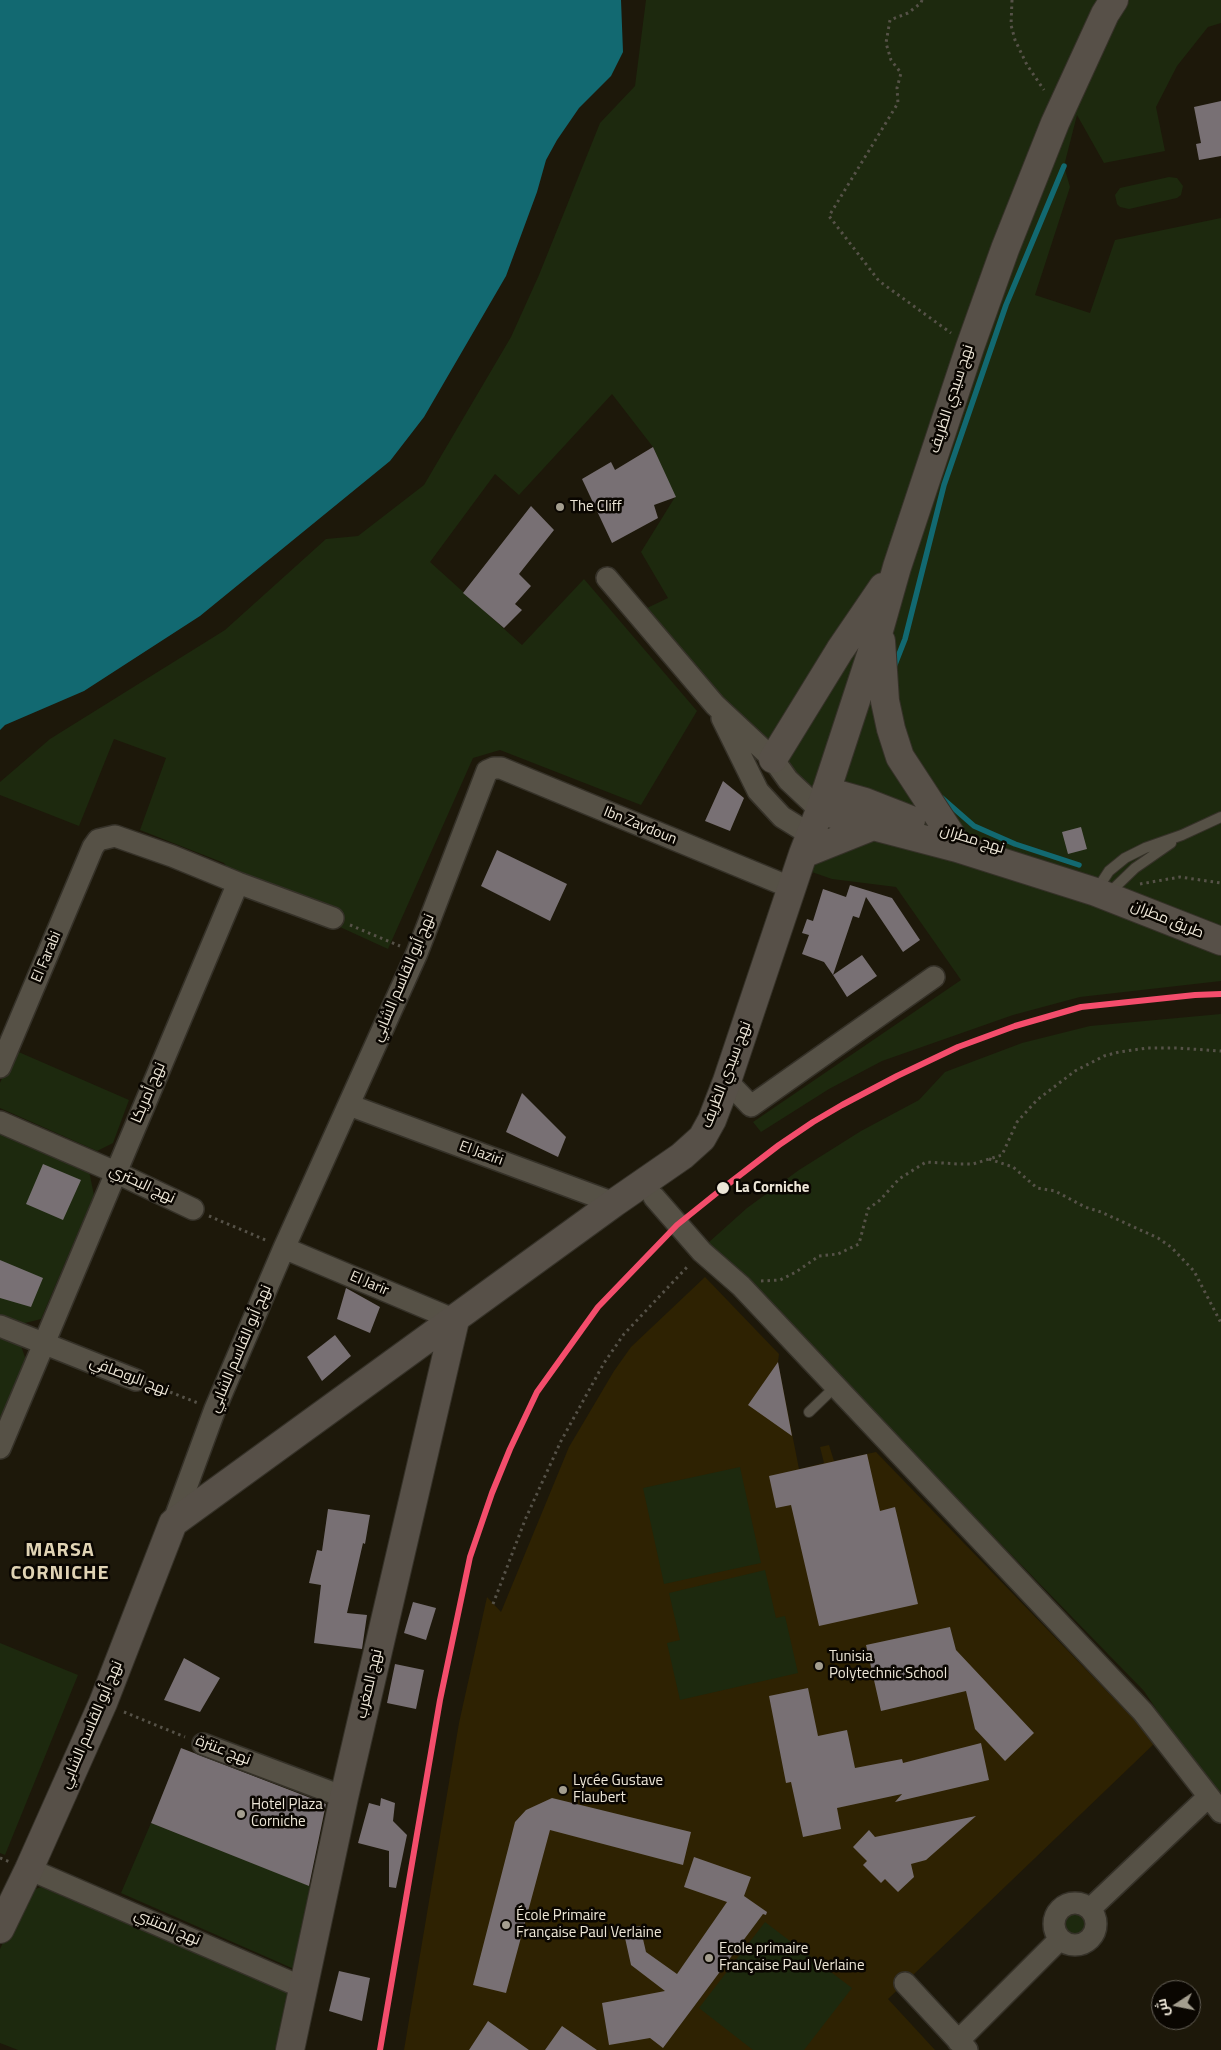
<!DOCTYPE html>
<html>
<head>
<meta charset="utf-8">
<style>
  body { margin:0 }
  #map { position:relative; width:1221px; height:2050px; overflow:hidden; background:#1d180a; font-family:"Titillium Web",Cairo,sans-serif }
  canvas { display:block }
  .north { position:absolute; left:1151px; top:1980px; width:50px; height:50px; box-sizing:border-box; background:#0a0601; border:1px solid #656057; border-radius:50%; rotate:259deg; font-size:14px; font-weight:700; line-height:20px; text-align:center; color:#ede6d7 }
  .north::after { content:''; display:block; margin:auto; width:18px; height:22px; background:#a49e8f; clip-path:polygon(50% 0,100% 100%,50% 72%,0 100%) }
</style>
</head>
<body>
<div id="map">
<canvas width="1221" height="2050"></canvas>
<div class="north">ش</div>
</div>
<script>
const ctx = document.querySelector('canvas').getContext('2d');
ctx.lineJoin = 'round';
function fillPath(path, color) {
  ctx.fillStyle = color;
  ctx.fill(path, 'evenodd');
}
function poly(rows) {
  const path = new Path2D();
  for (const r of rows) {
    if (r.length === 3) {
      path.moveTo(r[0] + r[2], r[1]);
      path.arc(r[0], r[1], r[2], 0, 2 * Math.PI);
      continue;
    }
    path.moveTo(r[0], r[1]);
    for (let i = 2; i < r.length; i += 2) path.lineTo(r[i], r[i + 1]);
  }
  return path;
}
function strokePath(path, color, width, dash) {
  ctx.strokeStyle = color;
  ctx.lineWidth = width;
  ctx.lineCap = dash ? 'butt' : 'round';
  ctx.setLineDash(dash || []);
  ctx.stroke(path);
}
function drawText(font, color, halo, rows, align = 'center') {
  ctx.font = font + ' "Titillium Web",Cairo,sans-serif';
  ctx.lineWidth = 5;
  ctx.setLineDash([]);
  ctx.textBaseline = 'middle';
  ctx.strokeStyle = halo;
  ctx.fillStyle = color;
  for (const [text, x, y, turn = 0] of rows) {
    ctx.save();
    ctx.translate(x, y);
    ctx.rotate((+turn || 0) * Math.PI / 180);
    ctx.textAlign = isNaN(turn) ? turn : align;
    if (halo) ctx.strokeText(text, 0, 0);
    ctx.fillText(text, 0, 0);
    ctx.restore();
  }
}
fillPath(poly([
  [705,1277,779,1354,778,1362,799,1469,824,1463,820,1447,829,1445,834,1461,876,1452,1156,1742,888,1999,935,2050,404,2050,459,1723,487,1597,501,1612,569,1447,614,1371,631,1347]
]), '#2e2202');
fillPath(poly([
  [646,0,1221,0,1221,23,1208,27,1177,66,1156,107,1165,151,1104,163,1077,115,1064,166,1070,187,1035,295,1090,313,1115,240,1221,218,1221,981,1080,997,1013,1015,882,1061,829,1089,761,1132,753,1122,961,980,896,887,832,879,806,870,814,791,718,699,647,608,668,598,641,552,675,497,653,447,612,394,519,495,495,474,430,562,522,645,584,579,697,711,641,805,500,750,473,758,388,949,235,879,224,863,140,830,166,758,114,739,79,826,0,795,0,782,50,739,225,630,326,539,358,536,424,485,511,337,539,275,600,123,635,86],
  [1169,177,1177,178,1183,186,1181,195,1177,198,1129,209,1120,207,1117,204,1115,195,1120,188],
  [1221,1014,1221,1799,1203,1779,1144,1691,708,1243,747,1208,799,1170,861,1131,919,1100,945,1072,1022,1043,1090,1026],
  [14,1050,129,1100,113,1143,97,1151,0,1108,0,1083],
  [0,1133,89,1171,94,1195,41,1319,21,1324,0,1315],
  [0,1334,20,1343,26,1360,0,1419],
  [740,1467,761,1563,664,1584,643,1488],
  [765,1570,776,1618,785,1616,798,1673,680,1700,667,1643,680,1640,669,1593],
  [0,1643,78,1675,5,1855,0,1853],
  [151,1823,310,1886,294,1969,121,1893],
  [41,1887,289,1991,275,2050,18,2050,0,2043,0,1949,27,1892],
  [1075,1925,12],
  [765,1922,852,1988,804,2050,753,2050,699,2008]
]), '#1d290e');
fillPath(poly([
  [0,0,621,0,623,52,611,76,579,108,557,140,546,160,537,192,506,276,424,417,390,461,200,616,84,691,5,725,0,730]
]), '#126971');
strokePath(poly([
  [894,667,905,639,944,485,1006,305,1064,166],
  [942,798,974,826,1015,844,1079,865]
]), '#126971', 5.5);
fillPath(poly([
  [1221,101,1221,156,1199,160,1196,144,1201,143,1194,107],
  [653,447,676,497,654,505,658,518,612,543,582,479,611,462,615,470],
  [531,506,554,530,519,574,531,586,515,604,522,610,504,628,463,593],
  [723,781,744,798,730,831,705,821],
  [1081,827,1087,849,1068,854,1062,832],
  [497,850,567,884,550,921,481,886],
  [850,885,892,898,920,940,903,952,866,897,859,918,853,916,833,975,824,962,802,954,809,935,802,933,807,919,813,921,823,889,846,897],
  [862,955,877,976,847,997,833,975],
  [522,1093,566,1137,558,1157,506,1132],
  [43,1164,81,1180,63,1220,26,1204],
  [0,1260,43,1278,31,1307,0,1298],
  [346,1288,380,1307,370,1333,337,1319],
  [335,1335,351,1356,322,1381,307,1357],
  [778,1362,792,1436,748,1405],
  [867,1454,880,1511,895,1507,918,1604,819,1626,791,1505,776,1508,769,1476],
  [328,1509,370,1515,365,1544,363,1543,347,1613,367,1615,362,1649,314,1643,321,1585,309,1583,317,1550,322,1551],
  [413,1602,436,1608,426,1640,404,1633],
  [950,1627,956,1650,1034,1733,1005,1761,975,1729,966,1691,881,1711,866,1645],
  [184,1658,220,1678,200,1712,164,1700],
  [395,1664,424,1670,416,1709,387,1703],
  [808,1688,818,1736,847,1730,855,1768,902,1759,903,1763,981,1743,989,1780,895,1802,902,1794,837,1808,841,1829,803,1837,791,1782,786,1783,769,1696],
  [181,1748,326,1804,309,1886,151,1823],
  [381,1798,395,1803,393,1821,407,1835,396,1888,389,1887,389,1851,358,1843,369,1803,380,1806],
  [552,1798,691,1832,683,1865,550,1830,506,1993,473,1985,515,1822,526,1810],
  [976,1816,926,1860,911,1864,914,1877,898,1892,885,1879,881,1883,863,1865,867,1861,853,1847,869,1830,875,1837],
  [694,1857,751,1877,744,1896,767,1912,766,1915,763,1914,663,2048,650,2038,609,2045,602,2003,665,1991,631,1965,623,1929,640,1926,646,1952,677,1974,727,1902,684,1887],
  [339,1971,370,1978,362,2021,329,2011],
  [488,2021,529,2050,469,2050],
  [562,2026,597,2050,545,2050]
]), '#787074');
const lane = poly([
  [1096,891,1109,871,1125,858,1145,848,1182,835,1221,817],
  [1107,895,1135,868,1171,843],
  [809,1412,836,1386]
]);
const street = poly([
  [607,578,715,705,773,759,788,780,820,810],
  [722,718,758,791,782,817,811,835],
  [238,883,333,918],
  [0,1067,93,847,98,840,115,836,172,856,238,883,0,1448],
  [727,1081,751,1106,934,977],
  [349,1105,614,1203],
  [0,1122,115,1172,193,1209],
  [654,1197,702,1252,741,1286,1143,1712,1221,1812],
  [284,1248,455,1320],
  [0,1326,136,1380],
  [173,1523,215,1409,284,1248,417,953,487,771,494,768,501,768,792,888],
  [203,1744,344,1797],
  [29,1869,304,1988],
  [1075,1924,21],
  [1090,1909,1208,1797],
  [905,1983,967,2050],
  [958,2041,1060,1939]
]);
const secondary = poly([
  [881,641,885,701,891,729,900,757,951,835],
  [773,759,840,650,883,587],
  [826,791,865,802,911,820],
  [820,810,873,826,957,848,1096,892,1221,941],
  [803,854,873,826],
  [0,1929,29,1869,103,1703,173,1523,614,1203,682,1156,702,1138,712,1120,727,1081,803,854,820,810,880,627,897,567,970,347,1005,249,1055,123,1105,14,1114,0],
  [290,2050,344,1797,455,1320]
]);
strokePath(lane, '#353128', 12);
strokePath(street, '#353128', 24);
strokePath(secondary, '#353128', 30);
strokePath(poly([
  [922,0,921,3,908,13,890,20,886,43,891,60,901,73,897,88,898,103,829,216,879,281,951,333],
  [1012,0,1011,25,1015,40,1027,65,1044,90],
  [1140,884,1180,877,1221,883],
  [350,925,400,946],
  [989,1159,1013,1167,1037,1188,1055,1191,1085,1207,1101,1212,1158,1238,1171,1247,1194,1271,1221,1323],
  [209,1216,268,1241],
  [761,1281,780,1280,796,1272,819,1256,838,1254,859,1244,868,1209,880,1200,899,1179,926,1162,958,1164,973,1164,1002,1155,1017,1122,1037,1100,1075,1071,1104,1056,1119,1052,1147,1048,1177,1048,1221,1051],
  [152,1385,198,1403],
  [493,1604,525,1520,561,1441,604,1363,624,1334,689,1265],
  [124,1712,185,1737],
  [0,1858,10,1862]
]), '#565248', 3, [2.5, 4]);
strokePath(lane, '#565146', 10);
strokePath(street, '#565146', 21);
strokePath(secondary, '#575048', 28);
strokePath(poly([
  [380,2050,440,1700,470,1557,492,1493,510,1449,537,1392,598,1307,677,1225,723,1188,779,1145,813,1122,842,1105,897,1076,958,1047,1015,1026,1081,1007,1195,995,1221,994]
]), '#f44d6c', 6);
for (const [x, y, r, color] of [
  [560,507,5,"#a49e8f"],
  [723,1188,7,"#ede6d7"],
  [819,1666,5,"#a49e8f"],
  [563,1790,5,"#a49e8f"],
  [241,1814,5,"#a49e8f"],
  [506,1925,5,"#a49e8f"],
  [709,1958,5,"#a49e8f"]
]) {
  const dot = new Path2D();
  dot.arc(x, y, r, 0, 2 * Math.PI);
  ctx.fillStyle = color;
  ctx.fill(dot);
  strokePath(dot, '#0a0601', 2);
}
drawText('15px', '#ede6d7', '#0a0601', [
  ["نهج سيدي الظريف",952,399,-72],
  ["Ibn Zaydoun",640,826,22],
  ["نهج مطران",972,840,17],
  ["طريق مطران",1167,920,22],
  ["El Farabi",47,957,-67],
  ["نهج أبو القاسم الشابي",404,978,-67],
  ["نهج سيدي الظريف",727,1075,-69],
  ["نهج أمريكا",149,1093,-67],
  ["El Jaziri",481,1154,20],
  ["نهج البحتري",142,1185,25],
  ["El Jarir",369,1284,23],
  ["نهج أبو القاسم الشابي",241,1349,-67],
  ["نهج الروصافي",129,1377,21],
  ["نهج المغرب",370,1684,-77],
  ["نهج أبو القاسم الشابي",92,1725,-67],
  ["نهج عنترة",223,1751,21],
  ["نهج المتنبي",167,1928,23]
]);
drawText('15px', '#ede6d7', '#0a0601', [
  ["The Cliff",570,507],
  ["Tunisia",829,1657],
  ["Polytechnic School",829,1674],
  ["Lycée Gustave",573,1781],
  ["Flaubert",573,1798],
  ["Hotel Plaza",251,1805],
  ["Corniche",251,1822],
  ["École Primaire",516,1916],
  ["Française Paul Verlaine",516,1933],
  ["Ecole primaire",719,1949],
  ["Française Paul Verlaine",719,1966]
], 'left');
drawText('bold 15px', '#ede6d7', '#0a0601', [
  ["La Corniche",735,1188]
], 'left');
ctx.letterSpacing = '1px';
drawText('bold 20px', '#e0d3b4', '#0a0601', [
  ["MARSA",60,1551],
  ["CORNICHE",60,1574]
]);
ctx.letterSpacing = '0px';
</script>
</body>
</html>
